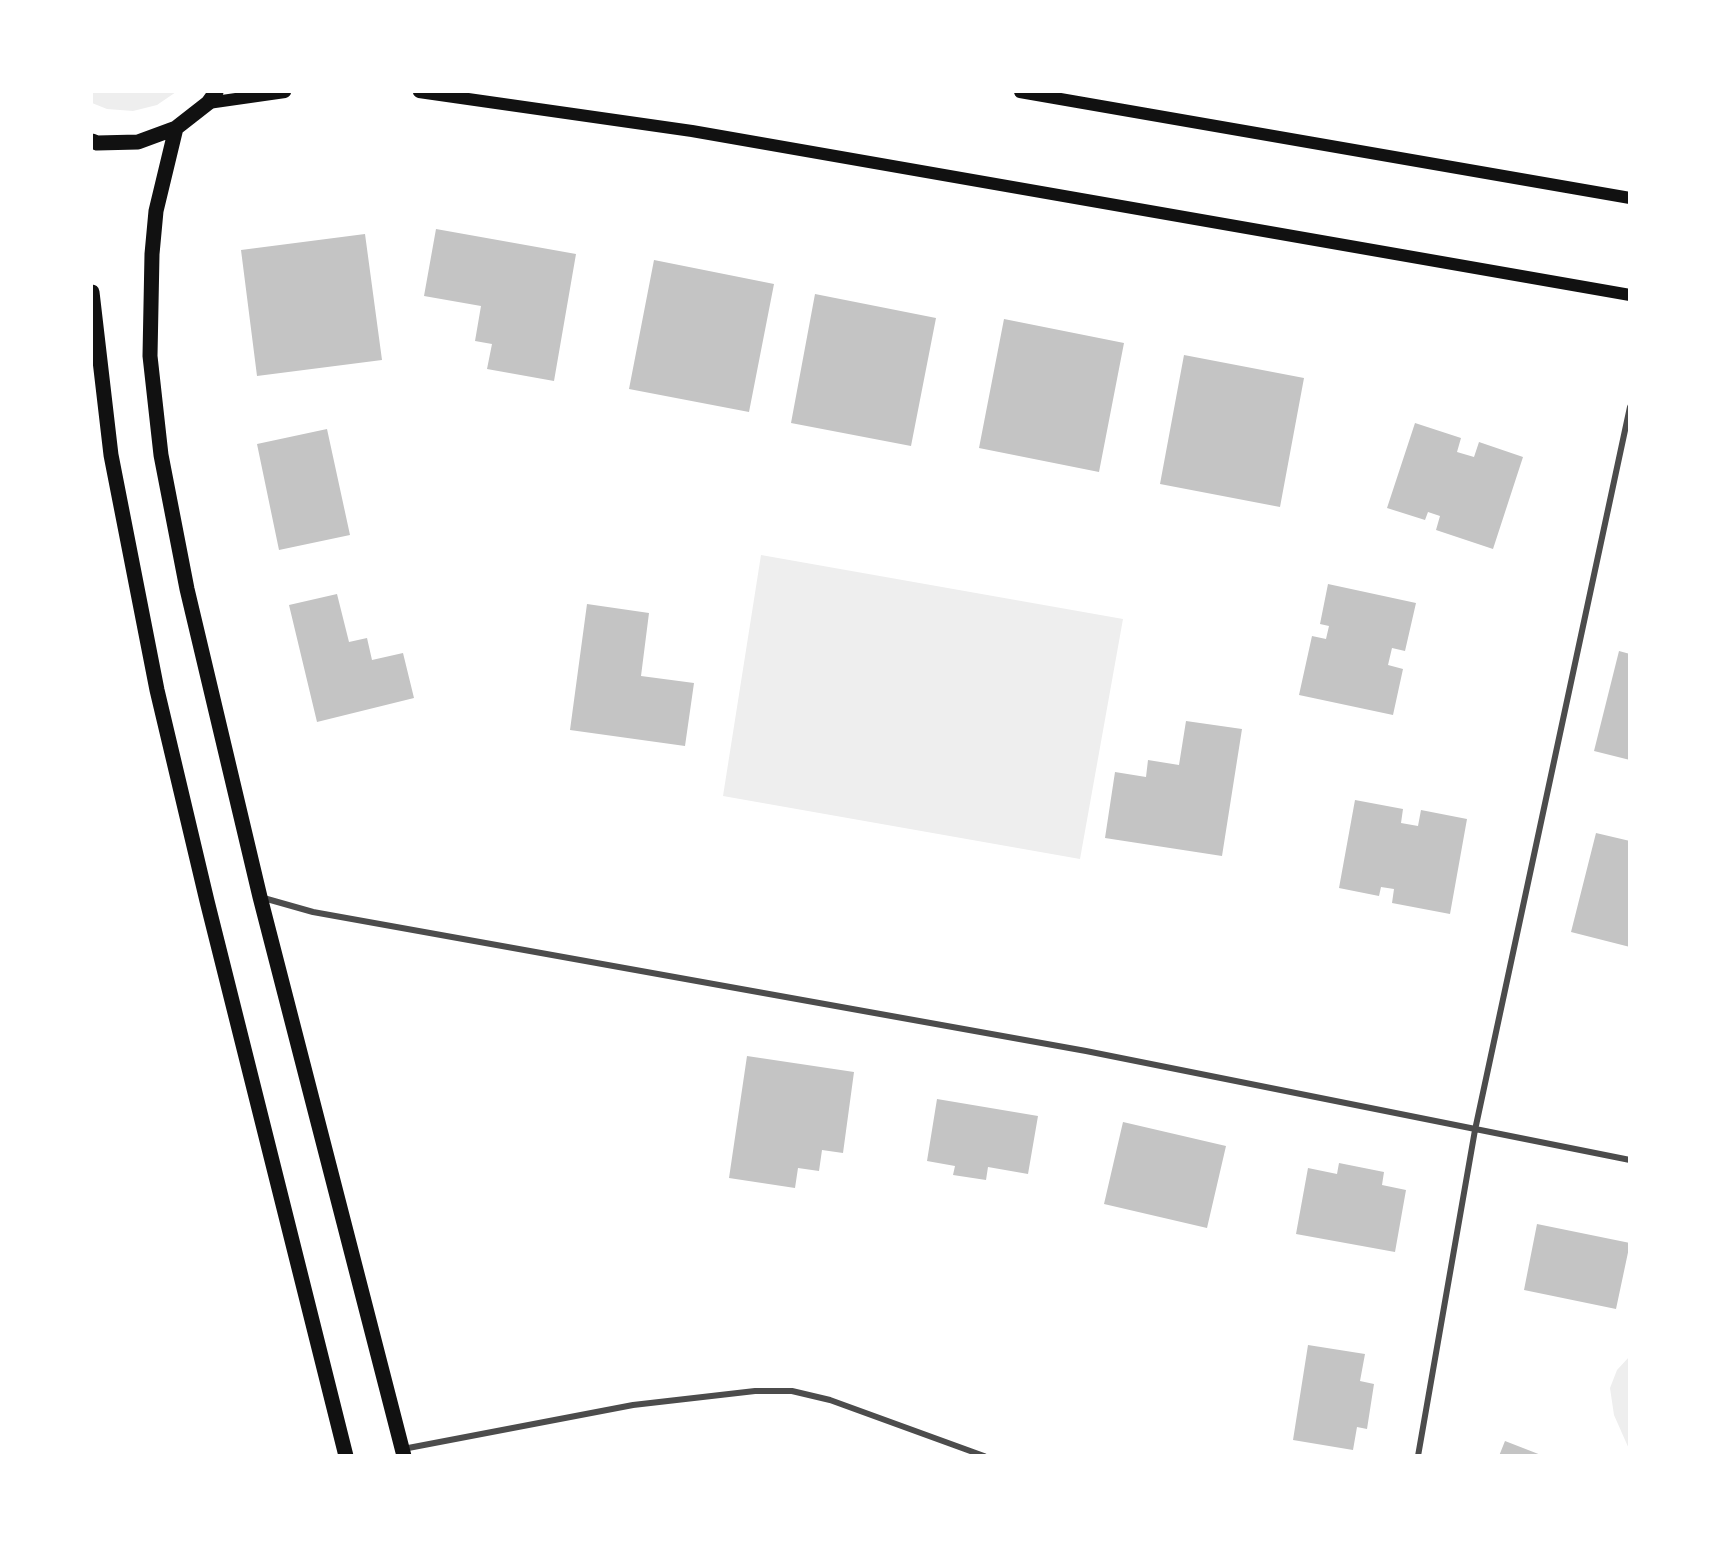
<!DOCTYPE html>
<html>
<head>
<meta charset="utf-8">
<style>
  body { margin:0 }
  #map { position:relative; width:1721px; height:1547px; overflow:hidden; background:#fff; font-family:Karla,sans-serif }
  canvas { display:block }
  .frame { position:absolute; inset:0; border:93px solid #fff; pointer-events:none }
</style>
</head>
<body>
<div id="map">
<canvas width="1721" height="1547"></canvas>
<div class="frame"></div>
</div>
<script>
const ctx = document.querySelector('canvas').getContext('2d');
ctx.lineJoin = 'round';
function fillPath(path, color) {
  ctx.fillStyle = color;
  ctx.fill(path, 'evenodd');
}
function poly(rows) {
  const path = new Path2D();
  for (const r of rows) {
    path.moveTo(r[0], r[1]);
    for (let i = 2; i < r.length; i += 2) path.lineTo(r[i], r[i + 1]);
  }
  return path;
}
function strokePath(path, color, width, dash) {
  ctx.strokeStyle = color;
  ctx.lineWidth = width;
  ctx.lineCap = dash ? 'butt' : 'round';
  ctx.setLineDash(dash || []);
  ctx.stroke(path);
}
fillPath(poly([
  [92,92,176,92,157,105,133,111,107,109,92,103],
  [761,555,1123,619,1080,859,723,796],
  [1629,1357,1629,1449,1614,1415,1610,1388,1617,1370]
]), '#eee');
fillPath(poly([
  [436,229,576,254,554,381,487,369,492,344,475,341,481,306,424,296],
  [365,234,382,360,257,376,241,250],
  [654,260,774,284,749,412,629,389],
  [815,294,936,318,911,446,791,423],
  [1004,319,1124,343,1099,472,979,448],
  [1184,355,1304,378,1280,507,1160,484],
  [1415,423,1461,438,1457,452,1474,457,1479,442,1523,457,1493,549,1436,530,1440,516,1428,512,1425,520,1387,508],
  [327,429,350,535,279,550,257,444],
  [1328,584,1416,603,1405,651,1392,648,1388,665,1403,669,1393,715,1299,695,1312,636,1326,639,1329,626,1320,624],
  [337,594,349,642,367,638,372,660,403,653,414,698,317,722,289,605],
  [587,604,649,613,641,676,694,683,685,746,570,730],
  [1619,651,1630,654,1630,760,1594,751],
  [1186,721,1242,729,1222,856,1105,838,1115,772,1146,777,1148,760,1179,765],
  [1355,800,1403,809,1401,823,1418,826,1421,810,1467,819,1450,914,1392,903,1394,889,1381,887,1379,896,1339,888],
  [1596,833,1630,841,1630,947,1571,932],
  [747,1056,854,1072,843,1153,822,1150,819,1171,798,1168,795,1188,729,1178],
  [937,1099,1038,1116,1028,1174,988,1167,986,1180,953,1175,955,1166,927,1161],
  [1123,1122,1226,1146,1207,1228,1104,1204],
  [1339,1163,1384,1172,1382,1185,1406,1190,1395,1252,1296,1234,1308,1168,1337,1174],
  [1537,1224,1630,1243,1616,1309,1524,1290],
  [1308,1345,1365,1354,1360,1381,1374,1384,1367,1429,1357,1427,1353,1450,1293,1440],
  [1505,1441,1541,1455,1541,1456,1499,1456]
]), '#c4c4c4');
strokePath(poly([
  [260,897,313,912,1086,1051,1630,1160],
  [403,1449,633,1405,755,1391,792,1391,830,1400,984,1456],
  [1418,1456,1475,1130,1630,407]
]), '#4c4c4c', 6);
strokePath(poly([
  [419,92,692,131,1630,295],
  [1020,92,1630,198],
  [208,103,285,92]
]), '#111', 12);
strokePath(poly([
  [176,128,156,211,152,254,150,356,161,455,187,589,260,897,404,1456],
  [92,141,97,143,138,142,176,128,208,103,216,92],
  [92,292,111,455,157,690,207,901,346,1456]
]), '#111', 15);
</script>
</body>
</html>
